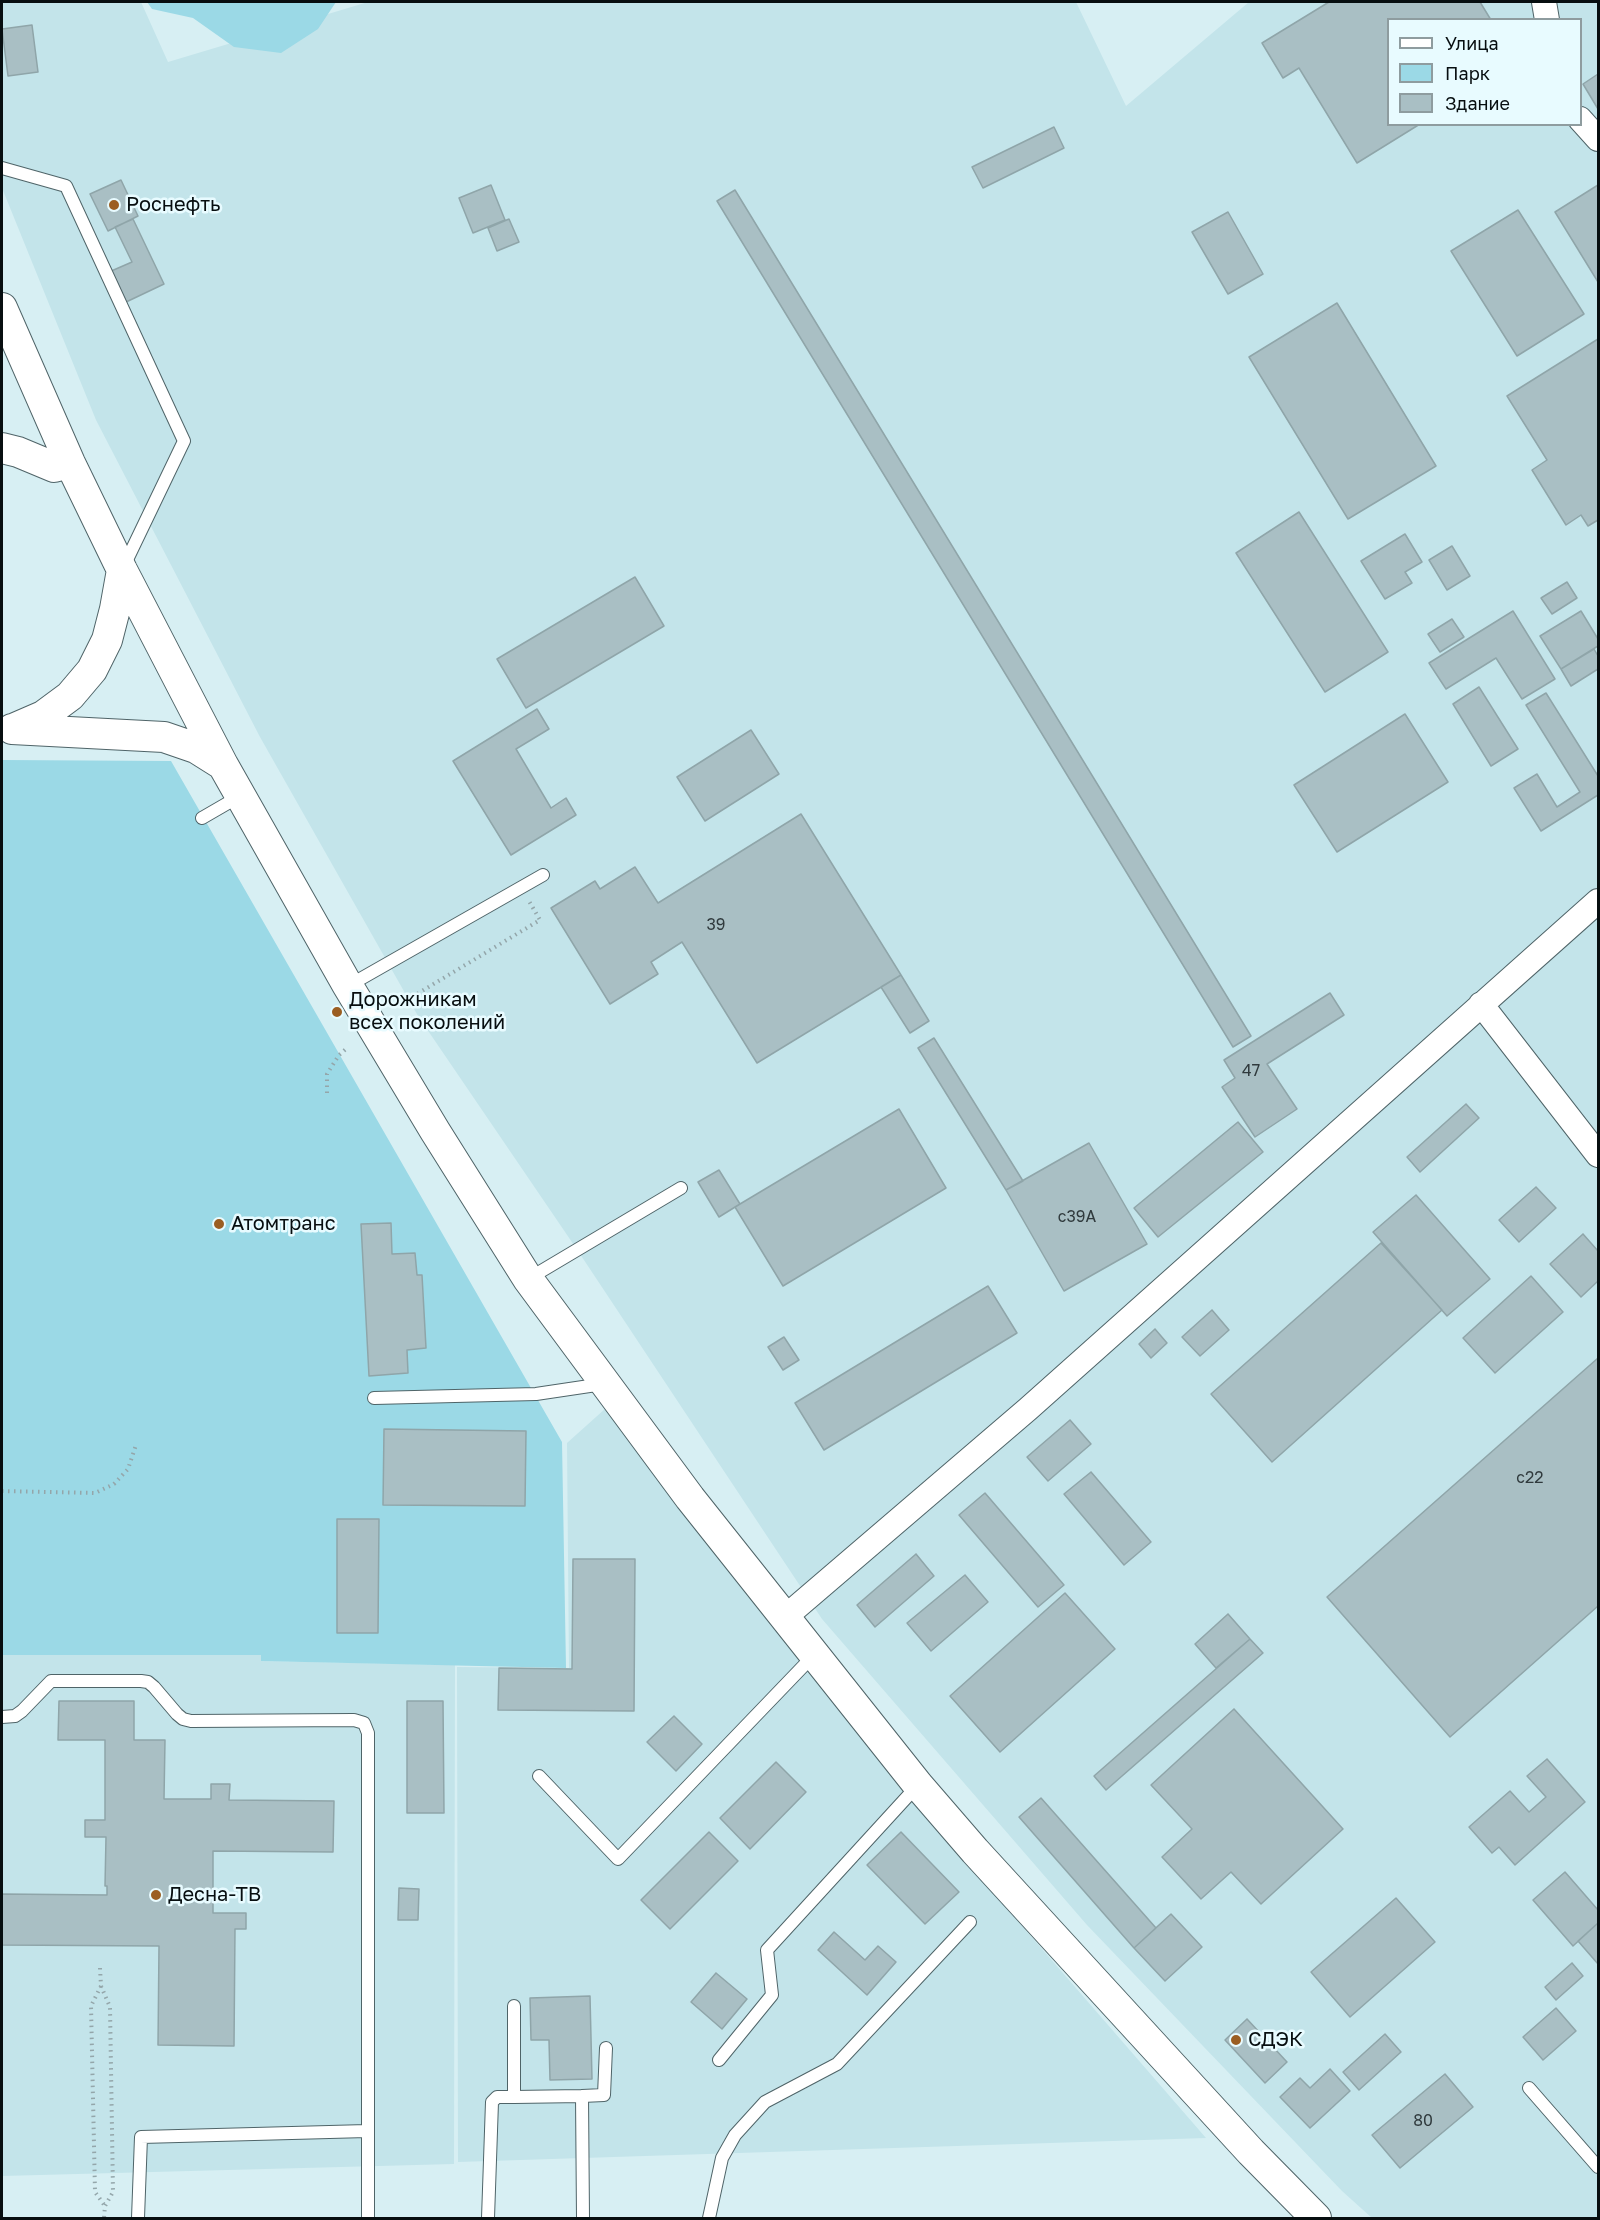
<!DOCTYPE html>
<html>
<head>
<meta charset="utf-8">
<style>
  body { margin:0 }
  #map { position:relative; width:1600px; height:2220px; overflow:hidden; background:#d7eff3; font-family:"Golos Text",sans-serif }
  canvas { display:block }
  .frame { position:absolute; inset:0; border:3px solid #070e10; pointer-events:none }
  .legend { position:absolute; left:1387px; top:18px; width:195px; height:108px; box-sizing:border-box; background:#e8fbff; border:2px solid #8e9c9f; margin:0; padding:8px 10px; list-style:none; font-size:18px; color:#070e10 }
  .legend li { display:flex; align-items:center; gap:12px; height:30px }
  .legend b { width:30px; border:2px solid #8e9c9f }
</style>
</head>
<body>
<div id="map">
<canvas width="1600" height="2220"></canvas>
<div class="frame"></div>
<ul class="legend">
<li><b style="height:8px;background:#fff"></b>Улица</li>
<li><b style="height:16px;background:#9bd9e6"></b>Парк</li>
<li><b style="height:16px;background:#a9bfc4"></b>Здание</li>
</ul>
</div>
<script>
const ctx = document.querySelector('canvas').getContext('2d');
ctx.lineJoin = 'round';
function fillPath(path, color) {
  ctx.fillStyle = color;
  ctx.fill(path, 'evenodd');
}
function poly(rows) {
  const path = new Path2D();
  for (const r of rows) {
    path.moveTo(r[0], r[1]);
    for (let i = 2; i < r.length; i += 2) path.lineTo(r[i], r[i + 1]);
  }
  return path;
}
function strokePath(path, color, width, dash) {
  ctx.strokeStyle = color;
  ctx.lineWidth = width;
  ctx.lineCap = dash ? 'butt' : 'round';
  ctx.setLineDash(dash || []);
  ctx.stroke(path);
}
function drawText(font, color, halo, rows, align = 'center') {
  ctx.font = font + ' "Golos Text",sans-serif';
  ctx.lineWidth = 5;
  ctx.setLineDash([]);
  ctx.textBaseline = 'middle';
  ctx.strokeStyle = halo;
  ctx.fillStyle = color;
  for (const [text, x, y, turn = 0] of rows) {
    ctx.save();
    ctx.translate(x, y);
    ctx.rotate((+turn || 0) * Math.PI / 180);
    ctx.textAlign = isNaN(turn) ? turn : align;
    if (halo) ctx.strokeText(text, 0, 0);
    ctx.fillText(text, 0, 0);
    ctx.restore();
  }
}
fillPath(poly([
  [2,2,141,2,168,62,368,2,1076,2,1126,106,1249,2,1598,2,1598,2218,1372,2218,1342,2191,1087,1925,822,1619,578,1251,418,1016,260,737,96,420,2,188],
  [1388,20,1580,20,1580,124,1388,124],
  [606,1408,938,1829,1206,2138,458,2162,457,1667,569,1668,567,1443],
  [2,1655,261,1655,261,1661,455,1665,454,2164,2,2176]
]), '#c3e4ea');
fillPath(poly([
  [147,2,336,2,318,29,281,53,234,47,193,18,152,9],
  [2,760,171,761,562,1442,566,1668,261,1661,261,1655,2,1655]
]), '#9bd9e6');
const building = poly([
  [1329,2,1480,2,1491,20,1388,20,1388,124,1420,124,1357,163,1299,68,1283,78,1262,43,1329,2],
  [32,25,38,72,8,76,2,29,32,25],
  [1598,74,1598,109,1583,84,1598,74],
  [1054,127,1064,148,983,188,972,167,1054,127],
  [121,180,138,216,108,231,90,194,121,180],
  [491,185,505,220,473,233,459,198,491,185],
  [1598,185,1598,282,1555,212,1598,185],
  [735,190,1251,1036,1233,1047,717,201,735,190],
  [1518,210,1584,314,1517,356,1451,251,1518,210],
  [1228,212,1263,274,1228,294,1192,232,1228,212],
  [133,219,164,284,124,303,109,272,132,262,115,227,133,219],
  [509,219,519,242,497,251,488,228,509,219],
  [1337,303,1436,466,1348,519,1249,357,1337,303],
  [1598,339,1598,520,1588,526,1581,515,1566,525,1532,470,1547,460,1507,396,1598,339],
  [1299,512,1388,652,1325,692,1236,553,1299,512],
  [1405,534,1422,562,1405,572,1412,583,1385,599,1361,561,1405,534],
  [1452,546,1470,576,1447,590,1429,560,1452,546],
  [635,577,664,626,526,708,497,659,635,577],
  [1567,582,1577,598,1552,614,1541,598,1567,582],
  [1513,611,1555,679,1522,699,1496,658,1446,689,1429,663,1513,611],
  [1581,611,1598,639,1598,646,1561,669,1540,636,1581,611],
  [1452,619,1464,637,1440,652,1428,634,1452,619],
  [1594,649,1598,656,1598,669,1571,686,1561,669,1594,649],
  [1479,687,1518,749,1491,766,1453,704,1479,687],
  [1546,693,1598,776,1598,795,1541,831,1514,788,1537,774,1557,807,1580,792,1526,705,1546,693],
  [537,709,549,729,516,749,551,808,566,798,576,815,511,855,453,761,537,709],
  [1405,714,1448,782,1337,852,1294,785,1405,714],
  [751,730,779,774,705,821,677,777,751,730],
  [801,814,901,975,757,1063,682,942,651,962,658,974,610,1004,551,908,595,881,600,889,635,867,658,903,801,814],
  [901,975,929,1021,910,1033,881,987,901,975],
  [1330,993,1344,1015,1267,1064,1297,1109,1255,1137,1222,1087,1235,1078,1224,1060,1330,993],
  [934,1038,1023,1181,1006,1190,918,1048,934,1038],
  [1466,1104,1479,1118,1420,1172,1407,1157,1466,1104],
  [899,1109,946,1188,783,1286,735,1207,899,1109],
  [1238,1122,1263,1152,1158,1237,1134,1208,1238,1122],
  [1089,1143,1147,1244,1064,1291,1006,1190,1089,1143],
  [719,1170,740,1204,719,1217,698,1182,719,1170],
  [1536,1187,1556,1208,1519,1242,1499,1220,1536,1187],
  [1416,1195,1490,1279,1447,1316,1373,1232,1416,1195],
  [391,1223,392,1254,415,1253,417,1275,422,1275,426,1348,407,1350,408,1373,369,1376,361,1224,391,1223],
  [1583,1234,1598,1251,1598,1281,1581,1297,1550,1264,1583,1234],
  [1381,1243,1442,1310,1272,1462,1211,1394,1381,1243],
  [1531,1276,1563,1312,1495,1373,1463,1338,1531,1276],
  [988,1286,1017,1333,824,1450,795,1403,988,1286],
  [1212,1310,1229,1330,1200,1356,1182,1337,1212,1310],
  [1155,1329,1167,1343,1151,1358,1139,1344,1155,1329],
  [784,1337,799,1360,783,1370,768,1347,784,1337],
  [1598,1358,1598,1606,1450,1737,1327,1597,1598,1358],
  [1070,1420,1091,1444,1048,1481,1027,1457,1070,1420],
  [384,1429,526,1431,525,1506,383,1505,384,1429],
  [1091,1472,1151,1542,1124,1565,1064,1494,1091,1472],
  [985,1493,1064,1585,1038,1607,959,1515,985,1493],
  [337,1519,379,1519,378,1633,337,1633,337,1519],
  [916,1554,934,1576,875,1627,857,1605,916,1554],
  [573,1559,635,1559,634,1711,498,1710,499,1668,572,1669,573,1559],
  [965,1575,988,1602,931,1651,907,1623,965,1575],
  [1065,1593,1115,1649,1000,1752,950,1696,1065,1593],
  [1228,1614,1250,1639,1216,1668,1195,1644,1228,1614],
  [1250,1639,1263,1653,1106,1790,1094,1776,1250,1639],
  [59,1701,134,1701,134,1740,165,1740,164,1799,211,1799,211,1784,230,1784,229,1800,334,1801,333,1852,213,1851,213,1913,246,1913,246,1929,235,1929,234,2046,158,2045,159,1946,2,1945,2,1894,107,1895,107,1886,105,1886,106,1837,85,1837,85,1820,105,1820,105,1740,58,1740,59,1701],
  [407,1701,443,1701,444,1813,407,1813,407,1701],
  [1234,1709,1343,1829,1261,1904,1231,1872,1201,1899,1162,1857,1192,1829,1151,1785,1234,1709],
  [674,1716,702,1744,676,1771,647,1742,674,1716],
  [1547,1759,1585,1802,1515,1865,1499,1847,1492,1853,1469,1827,1510,1791,1529,1812,1546,1797,1527,1776,1547,1759],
  [776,1762,806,1792,750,1849,720,1818,776,1762],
  [1041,1798,1156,1928,1134,1948,1019,1817,1041,1798],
  [709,1832,738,1861,670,1929,641,1900,709,1832],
  [901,1832,959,1892,925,1924,867,1865,901,1832],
  [1565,1872,1598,1910,1598,1923,1573,1946,1533,1900,1565,1872],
  [399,1888,419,1889,418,1920,398,1920,399,1888],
  [1396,1898,1435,1942,1350,2017,1311,1972,1396,1898],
  [1171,1914,1202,1947,1165,1981,1134,1948,1171,1914],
  [1598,1923,1598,1964,1578,1941,1598,1923],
  [834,1932,865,1960,878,1946,896,1962,867,1995,818,1950,834,1932],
  [1572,1963,1583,1976,1556,2000,1545,1987,1572,1963],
  [716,1973,747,1999,722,2029,691,2002,716,1973],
  [590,1996,592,2079,550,2080,549,2040,531,2040,530,1998,590,1996],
  [1556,2008,1576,2031,1543,2060,1523,2037,1556,2008],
  [1247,2019,1287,2062,1265,2083,1225,2040,1247,2019],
  [1385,2034,1401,2052,1359,2090,1343,2072,1385,2034],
  [1330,2069,1350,2091,1310,2128,1280,2097,1300,2078,1310,2088,1330,2069],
  [1445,2074,1473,2107,1400,2168,1372,2135,1445,2074]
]);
fillPath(building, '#a9bfc4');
strokePath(building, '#8fa5a9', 1.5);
const service = poly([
  [2,168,66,186,184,441,124,566],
  [202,818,240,796],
  [348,986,543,875],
  [528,1279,681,1188],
  [374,1398,536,1394,603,1384],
  [2,1717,15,1716,22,1711,51,1681,141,1681,148,1682,154,1687,177,1714,183,1719,191,1721,354,1720,364,1723,368,1733,368,2218],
  [539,1776,618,1859,814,1655],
  [514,2006,514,2097,582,2096,583,2218],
  [719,2060,772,1995,767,1950,918,1785],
  [1529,2088,1598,2167],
  [582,2096,604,2095,606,2048],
  [138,2218,141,2137,367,2131],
  [488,2218,492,2102,497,2097,514,2097],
  [709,2218,722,2158,735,2135,765,2102,837,2064,970,1922]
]);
const minor = poly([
  [1544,2,1547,20],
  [1580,119,1598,139],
  [1481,1004,1598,1155],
  [784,1618,1028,1409,1598,901]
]);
const tertiary = poly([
  [2,308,70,463,122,570,223,765,348,986,435,1131,528,1279,690,1498,918,1785,975,1851,1251,2152,1316,2218],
  [2,448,18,452,54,467,70,463],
  [12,729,164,737,196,748,223,765],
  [13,729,43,716,70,696,92,670,107,640,115,609,122,570]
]);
strokePath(service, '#4f6468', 14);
strokePath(minor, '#4f6468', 26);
strokePath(tertiary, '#4f6468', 32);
strokePath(poly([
  [397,1006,540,920,529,901],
  [327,1093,327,1074,339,1055,347,1048],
  [2,1491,95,1493,114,1484,128,1469,136,1445],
  [100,1968,101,1986,110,2007,113,2192,105,2206,104,2218],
  [101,1986,91,2006,95,2192,105,2206]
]), '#94a6aa', 4, [1.5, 4.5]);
strokePath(service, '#fff', 12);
strokePath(minor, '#fff', 24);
strokePath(tertiary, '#fff', 30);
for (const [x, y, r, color] of [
  [114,205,6,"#9b5e22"],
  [337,1012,6,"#9b5e22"],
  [219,1224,6,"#9b5e22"],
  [156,1895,6,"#9b5e22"],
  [1236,2040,6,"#9b5e22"]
]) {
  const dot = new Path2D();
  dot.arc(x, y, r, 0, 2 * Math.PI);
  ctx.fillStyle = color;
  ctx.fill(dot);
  strokePath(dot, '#e8fbff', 2);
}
drawText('16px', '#303a3d', null, [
  ["39",716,925],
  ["47",1251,1071],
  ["с39А",1077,1217],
  ["с22",1530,1478],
  ["80",1423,2121]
]);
drawText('20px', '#070e10', '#e8fbff', [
  ["Роснефть",126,205],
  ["Дорожникам",349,1000],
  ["всех поколений",349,1023],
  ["Атомтранс",231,1224],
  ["Десна-ТВ",168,1895],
  ["СДЭК",1248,2040]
], 'left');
</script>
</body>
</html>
